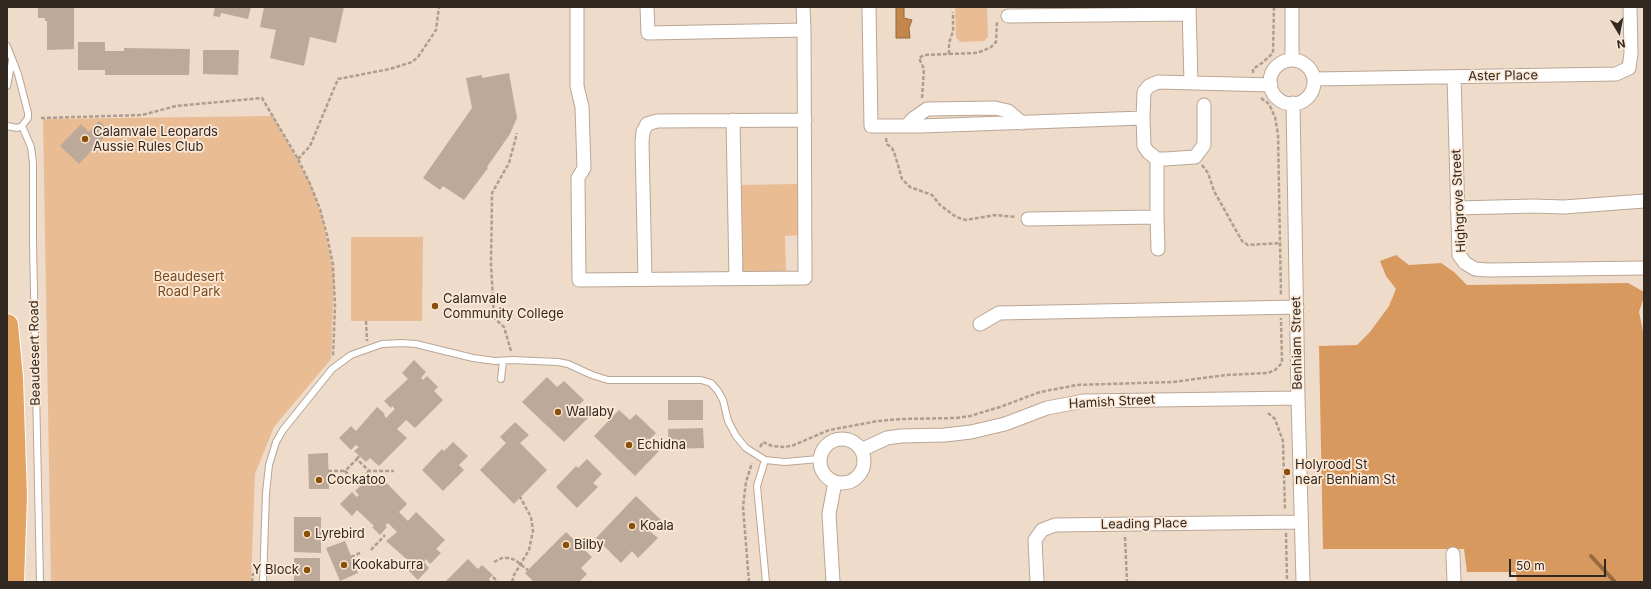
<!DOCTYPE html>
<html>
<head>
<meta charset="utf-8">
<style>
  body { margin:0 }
  #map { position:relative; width:1651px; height:589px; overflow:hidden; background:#efdbc9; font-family:Inter,sans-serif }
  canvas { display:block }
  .frame { position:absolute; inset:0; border:8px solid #302821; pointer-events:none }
  .north { position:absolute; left:1599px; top:12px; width:40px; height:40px; -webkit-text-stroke:3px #fde8d6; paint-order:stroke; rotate:170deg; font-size:11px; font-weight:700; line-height:16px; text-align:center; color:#302821 }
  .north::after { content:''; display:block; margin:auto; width:14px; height:18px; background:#302821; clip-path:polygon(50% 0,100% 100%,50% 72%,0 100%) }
  .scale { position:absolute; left:1509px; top:559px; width:97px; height:18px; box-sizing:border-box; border:2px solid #302821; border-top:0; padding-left:5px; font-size:12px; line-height:14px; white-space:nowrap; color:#302821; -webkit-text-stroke:3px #fde8d6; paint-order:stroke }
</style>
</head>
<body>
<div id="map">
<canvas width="1651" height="589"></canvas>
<div class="frame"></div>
<div class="north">N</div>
<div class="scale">50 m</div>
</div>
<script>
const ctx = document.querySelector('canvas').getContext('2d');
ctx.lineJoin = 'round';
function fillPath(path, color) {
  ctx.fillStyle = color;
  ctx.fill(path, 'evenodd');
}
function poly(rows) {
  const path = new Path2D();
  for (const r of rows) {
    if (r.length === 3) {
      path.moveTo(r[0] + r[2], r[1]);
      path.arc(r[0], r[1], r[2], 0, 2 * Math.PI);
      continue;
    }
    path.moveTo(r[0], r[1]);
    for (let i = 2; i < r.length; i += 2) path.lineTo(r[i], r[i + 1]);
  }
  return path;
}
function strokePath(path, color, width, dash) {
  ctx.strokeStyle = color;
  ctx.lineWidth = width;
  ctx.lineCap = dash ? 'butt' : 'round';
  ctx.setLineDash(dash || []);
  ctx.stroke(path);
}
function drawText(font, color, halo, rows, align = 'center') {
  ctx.font = font + ' Inter,sans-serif';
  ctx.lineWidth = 3.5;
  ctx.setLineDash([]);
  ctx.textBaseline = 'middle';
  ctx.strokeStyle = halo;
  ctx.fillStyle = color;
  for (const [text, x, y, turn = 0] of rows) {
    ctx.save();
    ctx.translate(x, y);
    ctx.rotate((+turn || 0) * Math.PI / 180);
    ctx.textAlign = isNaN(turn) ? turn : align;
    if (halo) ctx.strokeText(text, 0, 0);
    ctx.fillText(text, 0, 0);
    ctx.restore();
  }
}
fillPath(poly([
  [955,7,987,7,988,37,984,41,960,42,956,37],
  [273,116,311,185,323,220,334,276,331,359,274,427,255,474,251,582,51,582,43,119],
  [798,184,798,235,785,236,786,273,743,274,741,185],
  [351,237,423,237,422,321,351,321]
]), '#e9bc94');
fillPath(poly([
  [1396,255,1409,265,1441,263,1454,272,1467,285,1628,283,1644,292,1644,297,1639,312,1644,336,1644,582,1517,582,1516,572,1467,572,1464,549,1323,549,1319,346,1357,345,1370,332,1389,306,1396,289,1386,276,1380,261]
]), '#d8995f');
const water = poly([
  [896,7,904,7,904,18,912,20,909,28,910,38,896,38,896,7]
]);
fillPath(water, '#c3864c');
strokePath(water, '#976a3f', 1);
strokePath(poly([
  [1591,556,1615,582]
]), '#976a3f', 4);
fillPath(poly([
  [38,7,74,7,74,49,47,50,47,21,45,21,45,18,38,18],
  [215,7,251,7,248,19,221,13,220,17,213,16],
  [264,7,344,7,336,43,310,37,304,66,270,58,276,30,260,27],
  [78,42,105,42,105,51,124,51,124,48,190,49,189,75,105,75,105,70,78,70],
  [203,50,239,50,238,75,203,74],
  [509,73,517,118,510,134,487,167,488,168,464,200,443,186,440,190,423,178,472,108,466,78,482,75,482,78],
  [99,121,110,131,79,164,60,146,81,124,89,132],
  [414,360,426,372,421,378,423,380,427,376,438,387,434,391,443,400,415,428,406,420,397,429,407,438,379,466,370,458,366,462,354,451,359,447,356,445,351,450,339,438,351,426,356,431,377,407,385,414,384,415,386,418,395,409,392,406,391,408,384,401,408,379,402,373],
  [547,377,557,387,564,381,584,400,577,407,589,417,564,442,522,402],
  [668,400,703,400,703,420,668,420],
  [619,410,630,420,636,414,656,433,649,440,660,450,635,476,594,436],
  [515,422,529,435,520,443,547,470,514,504,480,470,506,443,500,437],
  [703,428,704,448,669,449,668,429],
  [453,442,468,456,459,465,464,470,443,491,422,470,442,449,444,451],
  [328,453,329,489,309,489,308,454],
  [587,459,602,474,593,483,598,487,577,508,556,487,576,466,578,468],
  [379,475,407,504,399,512,408,521,416,512,445,540,436,549,441,553,430,564,426,559,424,562,429,568,418,580,406,568,411,563,386,541,397,532,388,523,385,526,387,527,380,535,372,527,374,526,357,510,352,516,340,504,352,492,357,497,359,495,355,491,366,481,370,484],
  [636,496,662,521,651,532,658,538,638,558,632,551,621,563,596,538],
  [294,517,321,517,321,553,294,552],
  [566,532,592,557,581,568,587,574,579,582,534,582,525,573],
  [345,541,358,573,340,581,326,548],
  [294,558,320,558,320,582,294,582],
  [468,559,478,569,482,565,493,575,489,579,491,582,445,582]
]), '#bda999');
const service = poly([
  [7,46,18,74,28,113,28,118,22,126,17,128,7,126],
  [7,86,12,61],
  [22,126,31,147,33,163,33,243,40,582],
  [501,379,503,361],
  [765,460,757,486,766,582],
  [263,582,266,493,269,465,276,442,283,430,332,369,351,355,382,344,402,343,416,344,473,358,495,361,512,360,558,362,568,364,592,375,608,380,701,380,711,383,718,391,723,400,728,421,736,436,746,448,765,460,785,462,819,459]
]);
const minor = poly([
  [577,7,577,86,582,107,584,168,578,178,579,280,805,278,804,30],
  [647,7,648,33,804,30,803,7],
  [869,7,871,126,921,126,1143,118,1144,92,1149,86,1158,82,1271,85],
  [1189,7,1191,83],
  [1292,7,1292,60],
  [1008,16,1189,14],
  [1292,82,22],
  [1454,77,1459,255,1465,263,1475,269,1488,270,1644,268],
  [1314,79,1616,74,1629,68,1631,53,1630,7],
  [1293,103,1298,398,1303,582],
  [1143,118,1144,146,1148,152,1157,159,1165,159,1195,157,1204,145,1204,105],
  [733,120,736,278],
  [906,126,914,118,927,109,995,108,1008,111,1022,123],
  [1457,208,1534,206,1564,207,1644,201],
  [1157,217,1158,249],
  [1028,219,1157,217,1157,159],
  [645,279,642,142,643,132,647,124,657,121,805,120],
  [980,324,999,313,1297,307],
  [842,461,22],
  [861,450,887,438,901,436,945,435,971,432,1005,424,1047,408,1084,401,1298,398],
  [1453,554,1454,582],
  [833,582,829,514,835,482],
  [1037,582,1035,540,1042,530,1055,525,1301,522]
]);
const trunk = poly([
  [7,325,12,378,16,496,13,582]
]);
strokePath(service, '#baa695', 8);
strokePath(minor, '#baa695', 15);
strokePath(trunk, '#fff', 24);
strokePath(poly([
  [949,54,949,43,953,31,953,12],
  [1253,73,1253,69,1262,63,1273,53,1274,7],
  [922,98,924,69,919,58,924,55,975,53,983,51,991,47,996,42,997,21],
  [1261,98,1269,104,1275,117,1278,134,1281,295],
  [41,118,142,115,176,106,262,98,298,159,310,184,320,209,327,235,333,265,335,305,333,357],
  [886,138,887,144,892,148,895,155,902,179,910,187,932,195,940,205,956,217,966,220,995,215,1016,217],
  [298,159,310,146,338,79,390,69,412,62,418,57,436,30,439,7],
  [1202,165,1208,173,1214,191,1242,241,1248,245,1281,243],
  [366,321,367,341],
  [511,351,504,327,494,318,491,264,492,197,492,193,509,163,517,133],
  [1268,413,1275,419,1283,441,1285,510],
  [760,447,763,442,772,446,785,447,794,445,829,430,878,421,901,419,956,418,970,416,1000,407,1040,392,1077,385,1173,382,1226,375,1268,373,1275,370,1282,363,1281,318],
  [357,459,359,456],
  [328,471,345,471],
  [369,471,357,483,345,471,357,459,369,471,394,471],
  [357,483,360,486],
  [1286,533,1287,582],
  [1125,537,1127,582],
  [371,550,385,535],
  [351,557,362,552],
  [494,562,502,558,509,558,515,560,528,570],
  [493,577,498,582],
  [252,582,253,573],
  [512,582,514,575,529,550,533,531,531,517,520,497],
  [749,582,743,507,746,482,752,463]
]), '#ae9e90', 2.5, [4, 2]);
strokePath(service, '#fff', 6);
strokePath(minor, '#fff', 13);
strokePath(trunk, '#e3a362', 22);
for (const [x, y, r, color] of [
  [85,139,4,"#8a5008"],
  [435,306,4,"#8a5008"],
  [558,412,4,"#8a5008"],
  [629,445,4,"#8a5008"],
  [1287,472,4,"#8a5008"],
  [319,480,4,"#8a5008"],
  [632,526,4,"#8a5008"],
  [307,534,4,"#8a5008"],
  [566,545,4,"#8a5008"],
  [344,565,4,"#8a5008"],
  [307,570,4,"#8a5008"]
]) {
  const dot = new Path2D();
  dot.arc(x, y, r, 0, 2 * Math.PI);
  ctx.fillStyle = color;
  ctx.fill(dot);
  strokePath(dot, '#fde8d6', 1.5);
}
drawText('13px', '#302821', '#fde8d6', [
  ["Aster Place",1503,76,-1],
  ["Highgrove Street",1459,201,-93],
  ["Benhiam Street",1297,343,-91],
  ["Beaudesert Road",35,353,-91],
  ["Hamish Street",1112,402,-3],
  ["Leading Place",1144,524,-1]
]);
drawText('13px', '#302821', '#fde8d6', [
  ["Calamvale Leopards",93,132],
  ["Aussie Rules Club",93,147],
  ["Calamvale",443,299],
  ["Community College",443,314],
  ["Wallaby",566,412],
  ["Echidna",637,445],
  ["Holyrood St",1295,465],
  ["near Benhiam St",1295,480],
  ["Cockatoo",327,480],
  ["Koala",640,526],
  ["Lyrebird",315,534],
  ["Bilby",574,545],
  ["Kookaburra",352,565],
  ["Y Block",299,570,"right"]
], 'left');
drawText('13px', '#744a1f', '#fde8d6', [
  ["Beaudesert",189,277],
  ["Road Park",189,292]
]);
</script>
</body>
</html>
